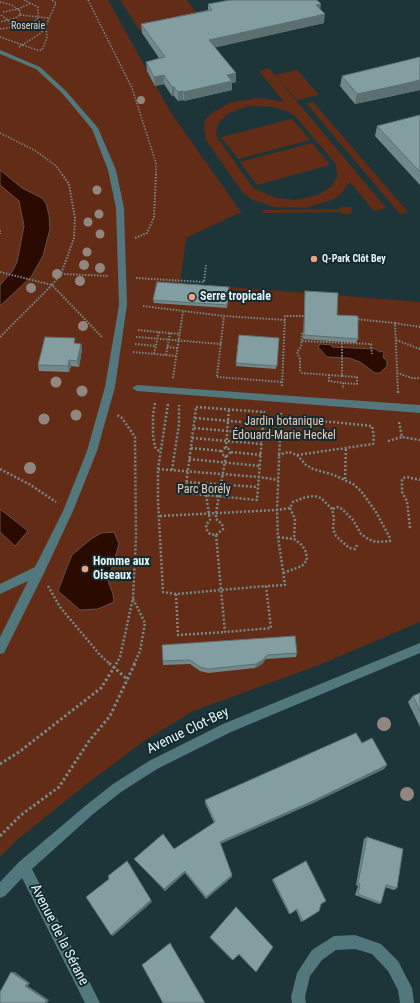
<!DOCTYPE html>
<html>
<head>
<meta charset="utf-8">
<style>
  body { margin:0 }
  canvas { display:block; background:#1d3538 }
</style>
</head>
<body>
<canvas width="420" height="1003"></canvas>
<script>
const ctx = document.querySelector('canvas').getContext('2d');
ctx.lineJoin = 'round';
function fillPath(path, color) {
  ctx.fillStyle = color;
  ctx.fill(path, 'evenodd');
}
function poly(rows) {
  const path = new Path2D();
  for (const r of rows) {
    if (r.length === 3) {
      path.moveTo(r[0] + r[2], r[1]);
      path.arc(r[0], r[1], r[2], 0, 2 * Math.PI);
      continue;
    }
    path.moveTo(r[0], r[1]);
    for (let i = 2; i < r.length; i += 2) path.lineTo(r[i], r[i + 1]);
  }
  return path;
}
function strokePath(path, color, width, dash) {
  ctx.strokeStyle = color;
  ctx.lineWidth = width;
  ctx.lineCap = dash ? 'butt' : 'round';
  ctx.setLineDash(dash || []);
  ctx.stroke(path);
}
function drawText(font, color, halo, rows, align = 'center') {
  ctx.font = font + ' "Roboto Condensed",sans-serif';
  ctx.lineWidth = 4;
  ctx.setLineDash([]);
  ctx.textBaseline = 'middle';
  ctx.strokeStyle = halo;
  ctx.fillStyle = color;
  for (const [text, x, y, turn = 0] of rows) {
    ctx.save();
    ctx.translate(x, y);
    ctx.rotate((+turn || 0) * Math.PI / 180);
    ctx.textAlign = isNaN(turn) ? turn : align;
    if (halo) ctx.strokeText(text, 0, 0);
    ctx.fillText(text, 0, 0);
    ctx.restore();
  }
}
fillPath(poly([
  [0,0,108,0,171,113,241,212,186,238,180,283,420,302,420,622,319,665,193,711,144,741,84,786,18,839,0,857],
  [120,0,187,0,201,19,140,31],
  [269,68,386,208,374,211,350,182,341,194,334,199,306,208,274,207,253,200,243,193,206,140,204,126,205,120,212,113,231,102,259,98,284,102,259,71],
  [248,106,272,107,287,111,295,116,336,164,337,176,331,187,318,195,295,200,276,198,253,188,217,137,216,133,218,124,227,114],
  [297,70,319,95,297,100,275,75],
  [313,102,408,212,400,214,306,103],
  [292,119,310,140,238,159,221,137],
  [312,143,330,165,257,185,240,162],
  [340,207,351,207,352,214,341,214,341,212,263,213,263,210,340,209]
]), '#622c16');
const water = poly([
  [0,170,22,188,42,198,46,203,49,215,50,229,43,256,31,277,0,306,0,285,12,272,17,262,24,226,19,201,0,185,0,170],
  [320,344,332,345,332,347,376,349,380,352,382,351,384,353,383,357,387,361,387,366,380,373,375,373,360,362,349,358,327,357,318,347,320,344],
  [0,509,28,531,15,546,0,532,0,509],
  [114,532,119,544,108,581,113,594,114,602,98,609,80,610,58,591,67,567,72,555,91,539,101,533,114,532]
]);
fillPath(water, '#2b0b01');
strokePath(water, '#63514b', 1);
strokePath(poly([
  [88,0,132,88,156,163,156,174],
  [0,2,12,5,20,11,20,15,15,18,0,22],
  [3,12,18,9,31,3],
  [1,15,9,21,11,29],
  [20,15,49,18],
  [0,29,25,26,34,22,38,18,38,7,24,0],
  [0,37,37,50,42,50,47,38,46,27],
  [19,47,41,33,46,26,56,3,52,0],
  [0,133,36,151,56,166,62,174]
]), '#768a8c', 1.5, [1.5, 1.5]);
strokePath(poly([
  [0,230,0,234],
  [135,238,147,233,154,217,156,173],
  [0,272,52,285,61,274,74,238,75,218,69,184,61,173],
  [61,274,109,276],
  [136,278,204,282,206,265],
  [143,306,224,316],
  [355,319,395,323,398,392],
  [395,323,420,327],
  [138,330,180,334],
  [305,331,302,334,301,347,297,352,300,359,300,370,302,373,329,375],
  [0,337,52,285,102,337],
  [136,337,221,344],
  [396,340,420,349],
  [302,341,371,344,372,354],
  [342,343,342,376,329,375,329,381,343,383,343,389],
  [135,344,156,346],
  [167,347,177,348],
  [133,352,176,356],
  [154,354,159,332],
  [166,355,170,333],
  [397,373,412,378,420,378],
  [217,376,224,316,285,320],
  [342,376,357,377,357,384,343,383],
  [217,377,282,382],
  [173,378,183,311],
  [282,386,285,316,306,316]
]), '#768a8c', 2, [1.5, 1.5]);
strokePath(poly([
  [398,391,398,393],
  [155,403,153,415,153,435,155,447,160,452],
  [168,404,158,469,158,501,163,592,176,594,266,586],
  [196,407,264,412,257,500,185,493,196,407],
  [195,418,263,424],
  [399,422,402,437,420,440],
  [194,428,262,434],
  [192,438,262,444],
  [388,441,402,437],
  [226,452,4],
  [191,448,221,451],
  [226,448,229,408],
  [231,452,261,455],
  [278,455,289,452,297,455,373,444,374,437,372,426,332,422,280,420],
  [297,455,306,465,313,469,334,475,353,484,361,491,376,512,389,536,390,541,376,542,368,539,361,534,353,520,342,509,338,507,332,509],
  [189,459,260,466],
  [0,469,29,484,56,502],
  [158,469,259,477,278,480],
  [172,470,179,424,179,405],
  [345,479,346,448],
  [186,482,258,487],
  [206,495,210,520,206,525,207,530,210,534,216,535,223,529,222,524,216,519,216,513,226,455],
  [290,508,295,519,294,539],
  [160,516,277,510,290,508,293,502,306,497,314,496,321,498,332,509,334,518,333,529,336,536,349,548,355,549,357,545],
  [410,528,407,501,402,492,402,480,403,478,407,477,420,480],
  [216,535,225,632,271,628,266,586,285,585,278,537,277,510,281,413],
  [278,537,294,539,302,545,306,552,307,560,302,566,283,573],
  [48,586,60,607,100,655,110,664],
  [176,594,178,635,225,632],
  [133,599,145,623,140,651,134,664],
  [116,664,120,657,133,598,136,537,135,437,122,418,117,415]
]), '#768a8c', 2.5, [2, 2]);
strokePath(poly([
  [109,663,128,680],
  [0,764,19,752,101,688,117,663],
  [0,836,21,815,59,787,89,741,110,716,135,663]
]), '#768a8c', 3, [2.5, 2.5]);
fillPath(poly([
  [0,50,40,67,66,91,98,128,116,170,124,208,127,305,115,387,97,451,73,511,44,573,4,653,0,654,0,637,28,581,0,594,0,584,35,567,63,511,87,451,105,387,119,305,116,208,108,170,92,129,62,93,36,69,0,54,0,50],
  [137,385,420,405,420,413,137,391,132,388,137,385],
  [420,643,420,653,231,732,157,769,121,792,92,815,32,869,100,1003,85,1003,22,878,5,896,0,898,0,882,19,862,84,807,113,784,149,761,223,724,420,643],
  [355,935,381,944,398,961,412,988,414,1003,400,1003,398,990,388,971,372,954,355,949,336,950,322,960,310,976,305,997,306,1003,292,1003,291,997,297,973,312,950,334,936,355,935]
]), '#52777c');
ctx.fillStyle = '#928780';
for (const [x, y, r] of [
  [141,100,4],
  [97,190,4.5],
  [99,214,4.5],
  [88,222,4.5],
  [100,234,4.5],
  [87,252,4.5],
  [84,265,5],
  [100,268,5],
  [57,274,5],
  [80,281,5],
  [31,288,5],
  [83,326,5],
  [56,382,5.5],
  [82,391,5.5],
  [76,415,5.5],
  [44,419,5.5],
  [30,468,6],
  [384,724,7],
  [407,794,7]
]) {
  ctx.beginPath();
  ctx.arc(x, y, r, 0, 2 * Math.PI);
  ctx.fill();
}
fillPath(poly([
  [208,4,321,10,324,23,215,47,236,82,232,83,232,90,184,101,183,100,178,101,174,96,172,96,164,84,155,86,147,71,146,62,159,58,142,33,141,24,208,10],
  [420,57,420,90,397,95,355,104,340,86,342,76],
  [420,115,420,185,375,136,377,126],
  [229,287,227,308,154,303,153,300],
  [305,291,337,315,358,339,356,343,303,339],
  [239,335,279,338,276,369,236,366],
  [76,344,81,344,82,350,79,367,71,366,69,372,39,371,38,365],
  [297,653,296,657,266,659,262,664,255,668,208,673,200,671,190,664,163,665,163,661],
  [420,693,420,727,408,702,413,696],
  [362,743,387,765,384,769,311,804,220,844,232,877,206,899,185,873,165,891,134,859,174,849,214,823,205,803,205,800],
  [367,837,397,888,394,890,385,887,381,903,379,904,355,895,358,886,356,885,364,839],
  [273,879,321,904,319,911,301,922,296,910,289,914,272,880],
  [236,907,256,972,239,955,232,960,210,938]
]), '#71888a');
fillPath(poly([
  [321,4,320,13,316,5],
  [325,14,324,23,209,49,209,40],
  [236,73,236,82,232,83,232,90,184,101,184,92,227,75],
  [164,75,164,84,155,86,154,77],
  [420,80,420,90,397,95,355,104,357,94],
  [172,87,174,87,174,96,172,96],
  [183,91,183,100,178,101,178,92],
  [81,344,82,350,79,367,77,361],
  [69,360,71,366,69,372,68,366],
  [267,655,266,659,262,664,255,668,256,664],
  [387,765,384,769,311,804,219,844,220,842],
  [129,863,152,902,113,936,111,935],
  [185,871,185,873,165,891,164,889],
  [232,875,232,877,206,899,206,897],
  [11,972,15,972,30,983,28,986,49,1000,47,1003,45,1003,25,986]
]), '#5c6f71');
const building = poly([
  [230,0,317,0,321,4,316,5,325,14,209,40,236,73,227,75,232,81,184,92,183,91,178,92,174,87,172,87,164,75,154,77,146,62,165,57,141,24,212,10,208,4,230,0],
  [420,57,420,80,399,85,357,94,342,76,420,57],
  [420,115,420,172,377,126,420,115],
  [157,282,229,287,227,305,153,300,157,282],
  [305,291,338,293,337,315,358,316,358,339,304,335,305,291],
  [239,335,279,338,277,366,236,363,239,335],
  [45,337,75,338,74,343,81,344,77,361,69,360,68,366,38,365,45,337],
  [295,636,297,653,267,655,263,660,256,664,208,669,200,667,190,660,163,661,162,645,295,636],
  [420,693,420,711,413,696,420,693],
  [356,733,362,743,372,738,387,765,313,801,220,842,232,875,206,897,185,871,164,889,134,859,163,834,174,849,215,822,205,800,356,733],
  [367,837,403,849,397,888,386,885,381,903,358,894,360,884,358,883,367,837],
  [127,861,151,900,111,935,86,897,109,879,108,876,127,861],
  [306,861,326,901,321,904,319,911,303,921,297,909,290,914,273,879,306,861],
  [236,907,273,947,256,972,239,954,233,960,210,937,236,907],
  [170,943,205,1003,163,1003,142,965,170,943],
  [11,972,28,983,25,986,46,1000,45,1003,0,1003,0,992,11,972]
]);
fillPath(building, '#839ea1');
strokePath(building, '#5c6f71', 1);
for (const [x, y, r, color] of [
  [314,259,4,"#f2a080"],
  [192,297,4,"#f2a080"],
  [85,569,4,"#f2a080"]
]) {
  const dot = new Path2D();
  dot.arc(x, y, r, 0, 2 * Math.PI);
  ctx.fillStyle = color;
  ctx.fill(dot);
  strokePath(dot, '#132b2e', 1.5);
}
drawText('10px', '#f2cabb', '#132b2e', [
  ["Roseraie",28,26]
]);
drawText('bold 10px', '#e6f5f7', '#132b2e', [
  ["Q-Park Clôt Bey",322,259]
], 'left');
drawText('bold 12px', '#e6f5f7', '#132b2e', [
  ["Serre tropicale",200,297],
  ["Homme aux",93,562],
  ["Oiseaux",93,576]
], 'left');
drawText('12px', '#f2cabb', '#132b2e', [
  ["Jardin botanique",284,422],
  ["Édouard-Marie Heckel",284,436],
  ["Parc Borély",204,490]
]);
drawText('14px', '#e6f5f7', '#132b2e', [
  ["Avenue Clot-Bey",188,731,-26],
  ["Avenue de la Sérane",59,935,63]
]);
</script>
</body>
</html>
